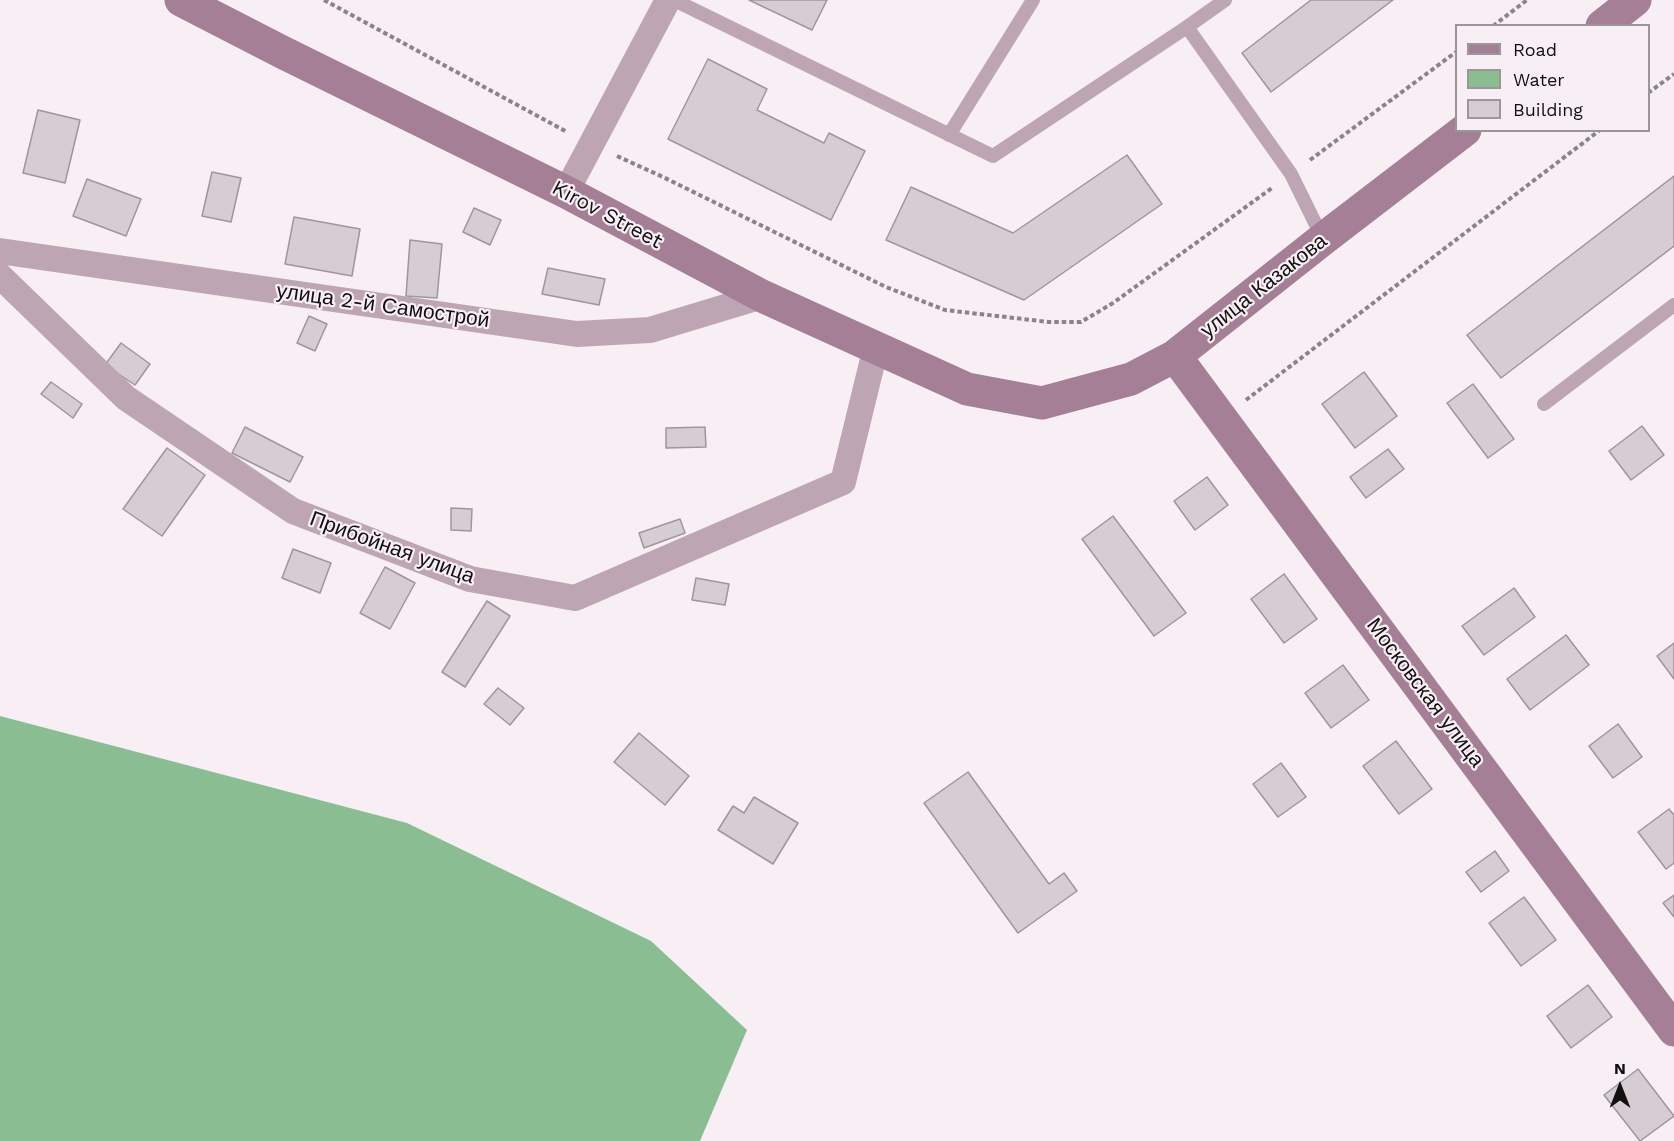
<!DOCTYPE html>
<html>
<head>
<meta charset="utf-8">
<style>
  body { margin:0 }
  #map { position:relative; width:1674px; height:1141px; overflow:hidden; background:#f8eff4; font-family:"Work Sans",sans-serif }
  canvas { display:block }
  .legend { position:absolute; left:1455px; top:24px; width:195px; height:108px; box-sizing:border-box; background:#f8eff4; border:2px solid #9c9599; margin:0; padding:8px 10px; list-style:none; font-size:18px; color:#120f11 }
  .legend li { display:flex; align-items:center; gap:12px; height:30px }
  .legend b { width:30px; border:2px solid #9c9599 }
  .north { position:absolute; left:1590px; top:1057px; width:60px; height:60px; -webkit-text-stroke:4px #f8eff4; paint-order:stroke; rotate:0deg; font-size:16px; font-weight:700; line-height:24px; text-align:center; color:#120f11 }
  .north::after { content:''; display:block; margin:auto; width:21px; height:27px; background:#120f11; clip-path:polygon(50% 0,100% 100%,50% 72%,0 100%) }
</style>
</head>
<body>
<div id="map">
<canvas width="1674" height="1141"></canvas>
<ul class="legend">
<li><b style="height:8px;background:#a47f95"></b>Road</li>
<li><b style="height:16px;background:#8bbd93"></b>Water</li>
<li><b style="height:16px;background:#d6cdd2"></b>Building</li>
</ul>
<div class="north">N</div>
</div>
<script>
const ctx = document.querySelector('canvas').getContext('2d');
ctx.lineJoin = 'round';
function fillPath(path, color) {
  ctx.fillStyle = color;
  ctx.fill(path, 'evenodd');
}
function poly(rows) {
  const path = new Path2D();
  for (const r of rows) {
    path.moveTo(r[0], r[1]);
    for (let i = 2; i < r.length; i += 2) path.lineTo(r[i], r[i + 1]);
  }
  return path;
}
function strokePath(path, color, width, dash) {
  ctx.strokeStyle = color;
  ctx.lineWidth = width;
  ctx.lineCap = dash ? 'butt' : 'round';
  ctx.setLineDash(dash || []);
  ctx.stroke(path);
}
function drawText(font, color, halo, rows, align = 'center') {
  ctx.font = font + ' "Work Sans",sans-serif';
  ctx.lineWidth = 4.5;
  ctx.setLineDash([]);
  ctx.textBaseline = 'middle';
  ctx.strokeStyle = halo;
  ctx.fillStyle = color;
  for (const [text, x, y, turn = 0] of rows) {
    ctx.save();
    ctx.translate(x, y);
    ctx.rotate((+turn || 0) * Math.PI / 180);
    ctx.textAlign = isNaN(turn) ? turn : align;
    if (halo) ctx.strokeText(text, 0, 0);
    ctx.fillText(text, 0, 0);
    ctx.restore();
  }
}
fillPath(poly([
  [0,716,407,823,651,941,747,1030,700,1141,0,1141]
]), '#8bbd93');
const building = poly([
  [749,0,827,0,812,30,749,0],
  [1311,0,1393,0,1271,92,1242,53,1311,0],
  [708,59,767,89,757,110,824,143,829,133,865,151,831,220,668,139,708,59],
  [38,110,80,120,65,183,23,173,38,110],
  [1127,155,1162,204,1024,300,886,240,911,187,1013,233,1127,155],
  [212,172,241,178,231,222,202,216,212,172],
  [1674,176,1674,246,1501,378,1467,335,1674,176],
  [87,179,141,199,126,236,73,216,87,179],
  [474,208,501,220,490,245,463,232,474,208],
  [294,217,360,229,352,276,285,264,294,217],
  [410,240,442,244,437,298,406,296,410,240],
  [548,268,605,279,599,305,542,294,548,268],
  [309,316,327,324,315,351,297,343,309,316],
  [121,343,150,364,135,385,105,365,121,343],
  [1364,372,1397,416,1355,448,1322,404,1364,372],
  [51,382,82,404,73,418,41,394,51,382],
  [1473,384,1514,439,1488,458,1447,403,1473,384],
  [1642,426,1664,455,1631,480,1609,451,1642,426],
  [245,427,303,457,290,482,232,453,245,427],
  [705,427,706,447,666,448,666,428,705,427],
  [167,448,205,475,162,536,123,509,167,448],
  [1388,449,1404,469,1366,498,1350,477,1388,449],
  [1207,477,1228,505,1195,530,1174,501,1207,477],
  [451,508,472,509,471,531,451,530,451,508],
  [1113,516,1186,613,1154,636,1082,539,1113,516],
  [680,519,685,533,644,548,639,533,680,519],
  [293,549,331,563,320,593,282,578,293,549],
  [385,567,415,583,390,629,360,613,385,567],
  [1284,574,1317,619,1284,643,1251,599,1284,574],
  [696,578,729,584,725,605,692,600,696,578],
  [1514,588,1535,617,1484,655,1462,626,1514,588],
  [487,601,510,616,465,687,442,672,487,601],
  [1566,635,1589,665,1530,710,1507,679,1566,635],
  [1674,643,1674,679,1657,656,1674,643],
  [1343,665,1369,700,1331,728,1305,693,1343,665],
  [498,688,524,708,510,725,484,704,498,688],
  [1618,724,1642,757,1613,778,1589,746,1618,724],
  [639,733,689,776,665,805,614,762,639,733],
  [1396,741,1432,789,1399,814,1363,766,1396,741],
  [1281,763,1306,797,1278,817,1253,784,1281,763],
  [968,772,1049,884,1064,873,1077,891,1018,933,924,803,968,772],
  [754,797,798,823,773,864,718,830,733,806,744,813,754,797],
  [1669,809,1674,815,1674,863,1666,869,1638,832,1669,809],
  [1495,851,1509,871,1481,892,1466,872,1495,851],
  [1674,895,1674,917,1663,903,1674,895],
  [1524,897,1556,940,1521,966,1489,923,1524,897],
  [1588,985,1612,1017,1571,1048,1547,1016,1588,985],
  [1638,1069,1674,1116,1640,1141,1604,1095,1638,1069]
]);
fillPath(building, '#d6cdd2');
strokePath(building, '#9f969b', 1.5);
strokePath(poly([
  [324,0,567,132],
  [1493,26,1527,0],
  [1648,93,1674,74],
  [617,156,663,177,886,287,945,310,1049,322,1081,322,1113,303,1272,188],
  [1310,160,1456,52],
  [1246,400,1600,130]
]), '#8a8488', 4, [4.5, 3]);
strokePath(poly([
  [674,0,993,156,1187,27,1291,174,1323,239],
  [1187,27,1225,0],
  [949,135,1033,0],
  [1544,404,1674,305]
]), '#bea5b3', 14);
strokePath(poly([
  [566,192,668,0],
  [0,251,577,334,650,330,762,296],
  [0,276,126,398,293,511,470,579,575,598,843,482,876,347]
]), '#bea5b3', 26);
strokePath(poly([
  [181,0,284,53,566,192,762,296,967,389,1042,403,1131,379,1175,356,1323,239,1465,130],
  [1602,26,1635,0],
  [1175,356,1674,1030]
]), '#a47f95', 33);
drawText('21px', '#120f11', '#f8eff4', [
  ["Kirov Street",607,215,28],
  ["улица Казакова",1264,286,-38],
  ["улица 2-й Самострой",383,306,8],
  ["Прибойная улица",392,548,20],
  ["Московская улица",1425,693,53]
]);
</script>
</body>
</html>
